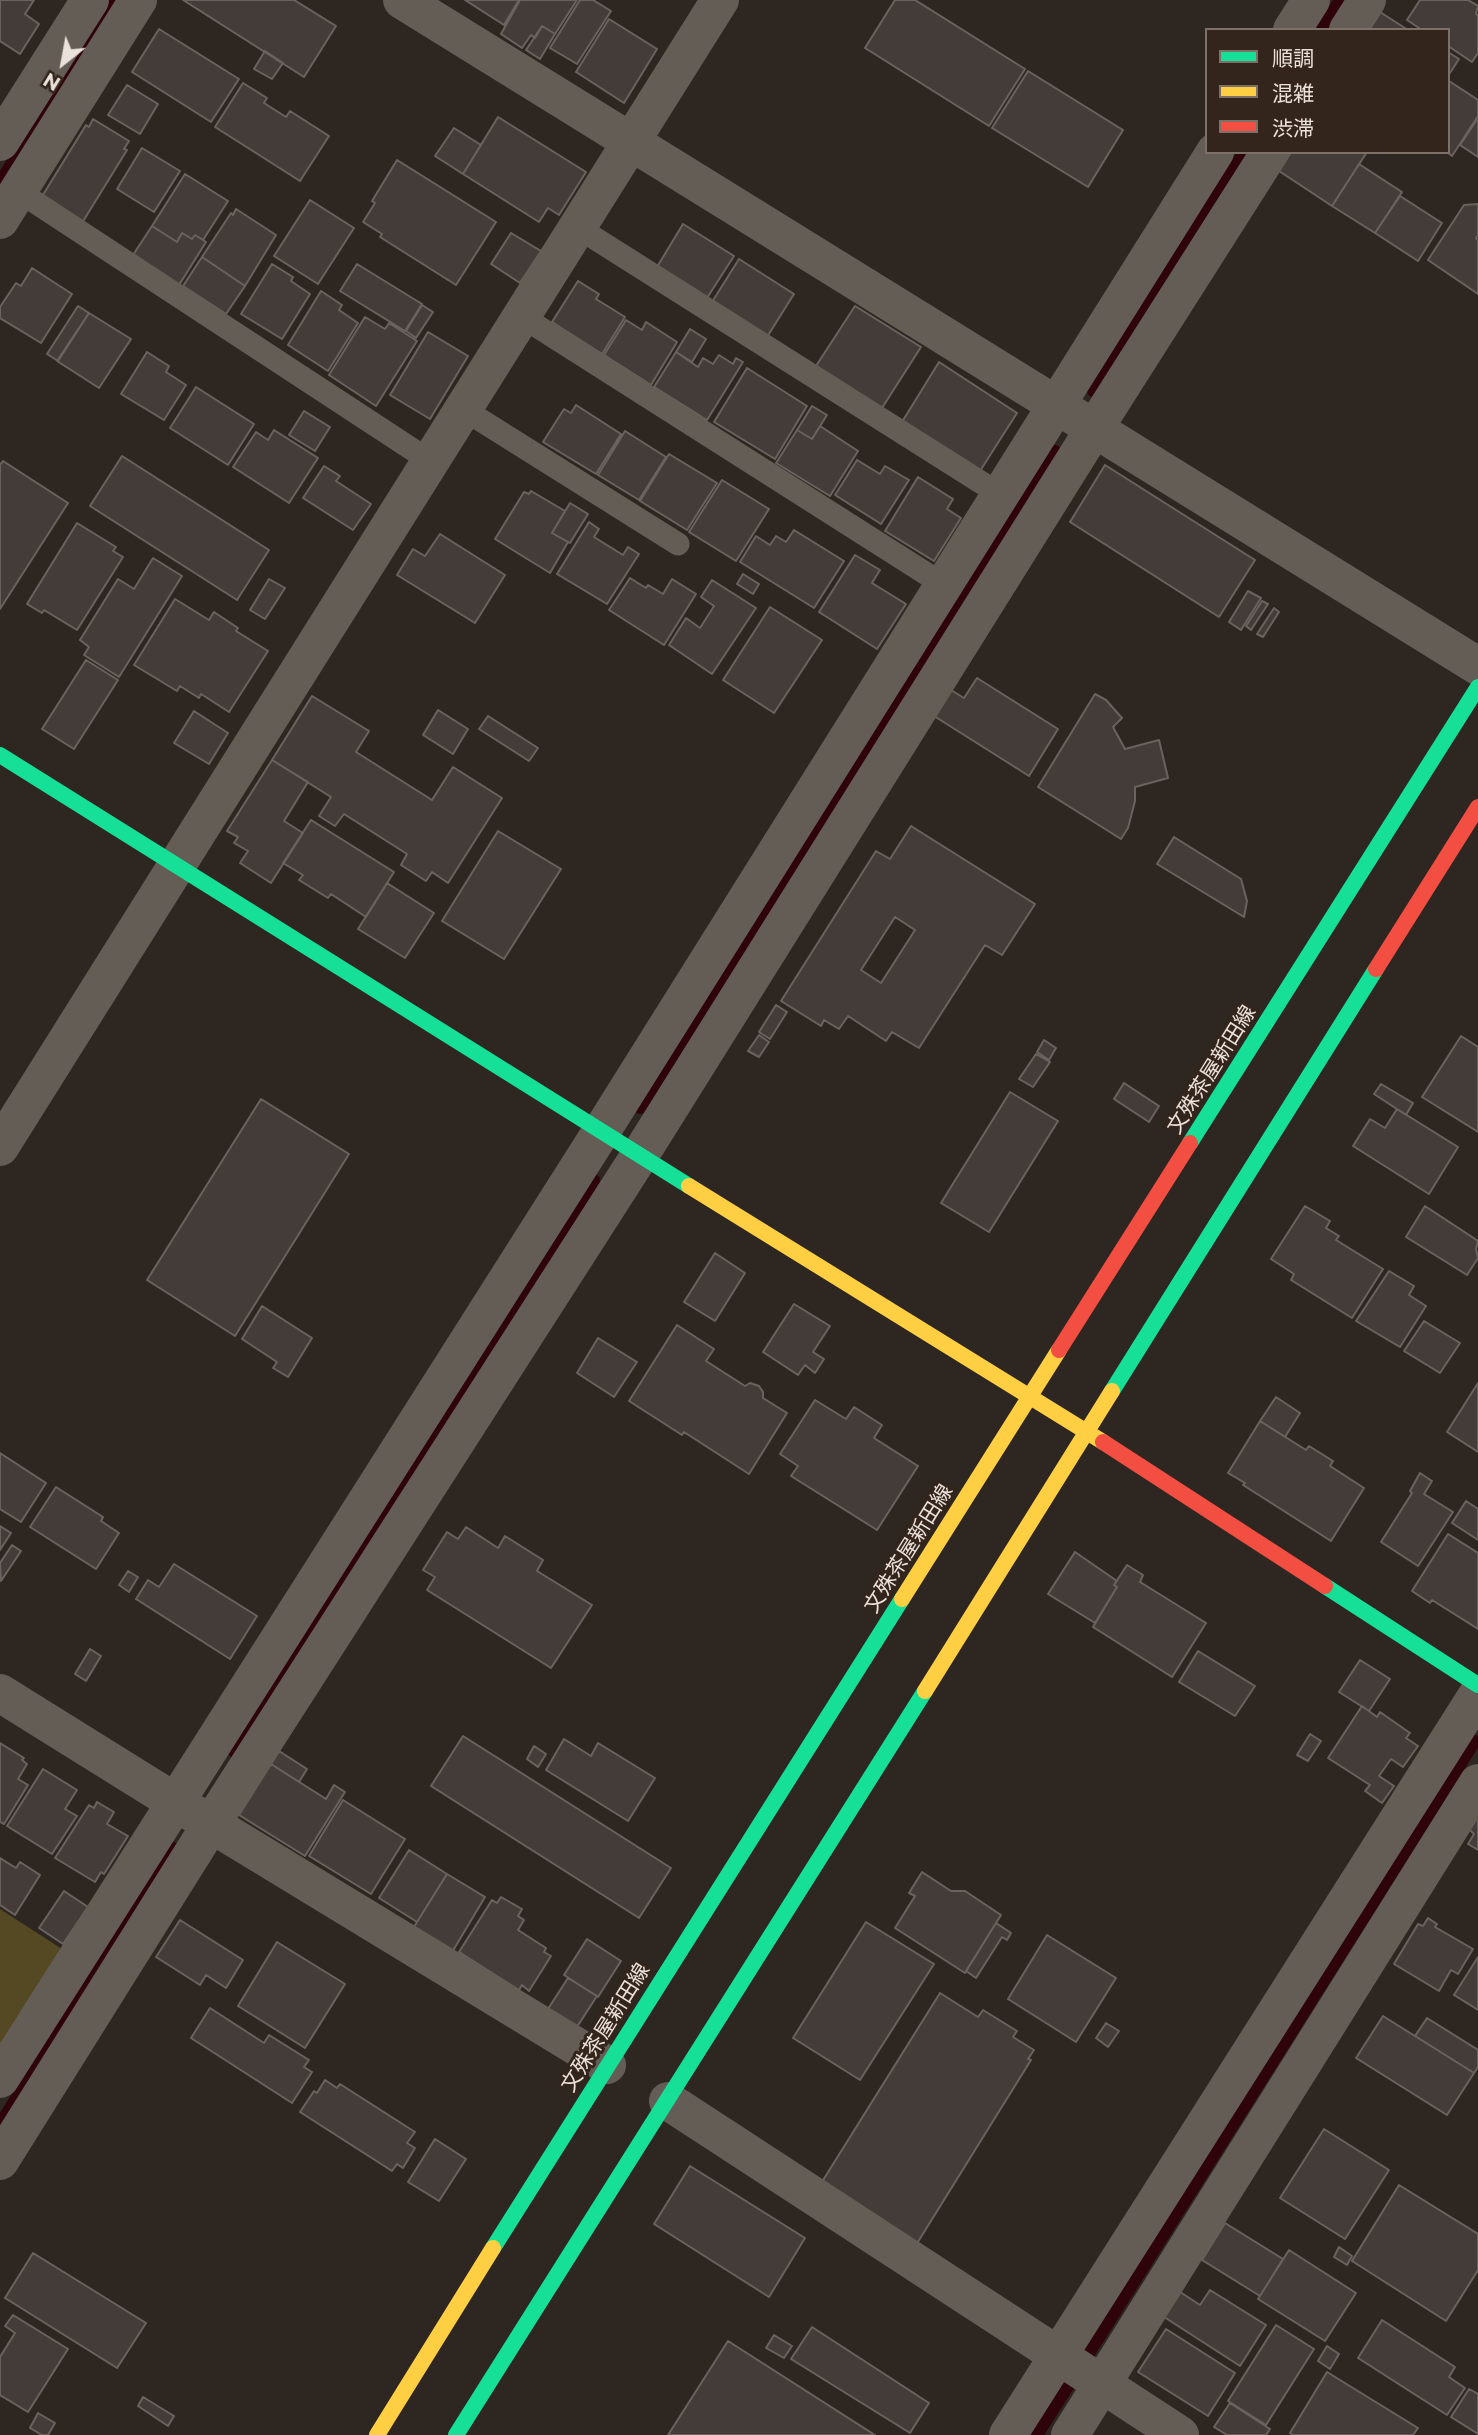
<!DOCTYPE html>
<html>
<head>
<meta charset="utf-8">
<style>
  body { margin:0 }
  #map { position:relative; width:1478px; height:2435px; overflow:hidden; background:#2d2621; font-family:Montserrat,"Noto Sans JP",sans-serif }
  canvas { display:block }
  .legend { position:absolute; left:1205px; top:28px; width:245px; height:126px; box-sizing:border-box; background:#33251b; border:2px solid #7d7068; margin:0; padding:9px 12px; list-style:none; font-size:21px; color:#ebe1db }
  .legend li { display:flex; align-items:center; gap:14px; height:35px }
  .legend b { width:35px; border:2px solid #7d7068 }
  .north { position:absolute; left:28px; top:28px; width:70px; height:70px; -webkit-text-stroke:5px #33251b; paint-order:stroke; rotate:211deg; font-size:19px; font-weight:700; line-height:28px; text-align:center; color:#ebe1db }
  .north::after { content:''; display:block; margin:auto; width:24px; height:32px; background:#ebe1db; clip-path:polygon(50% 0,100% 100%,50% 72%,0 100%) }
</style>
</head>
<body>
<div id="map">
<canvas width="1478" height="2435"></canvas>
<ul class="legend">
<li><b style="height:9px;background:#16e098"></b>順調</li>
<li><b style="height:9px;background:#ffcf43"></b>混雑</li>
<li><b style="height:9px;background:#f24e42"></b>渋滞</li>
</ul>
<div class="north">N</div>
</div>
<script>
const ctx = document.querySelector('canvas').getContext('2d');
ctx.lineJoin = 'round';
function fillPath(path, color) {
  ctx.fillStyle = color;
  ctx.fill(path, 'evenodd');
}
function poly(rows) {
  const path = new Path2D();
  for (const r of rows) {
    path.moveTo(r[0], r[1]);
    for (let i = 2; i < r.length; i += 2) path.lineTo(r[i], r[i + 1]);
  }
  return path;
}
function strokePath(path, color, width, dash) {
  ctx.strokeStyle = color;
  ctx.lineWidth = width;
  ctx.lineCap = dash ? 'butt' : 'round';
  ctx.setLineDash(dash || []);
  ctx.stroke(path);
}
function drawText(font, color, halo, rows, align = 'center') {
  ctx.font = font + ' Montserrat,"Noto Sans JP",sans-serif';
  ctx.lineWidth = 6;
  ctx.setLineDash([]);
  ctx.textBaseline = 'middle';
  ctx.strokeStyle = halo;
  ctx.fillStyle = color;
  for (const [text, x, y, turn = 0] of rows) {
    ctx.save();
    ctx.translate(x, y);
    ctx.rotate((+turn || 0) * Math.PI / 180);
    ctx.textAlign = isNaN(turn) ? turn : align;
    if (halo) ctx.strokeText(text, 0, 0);
    ctx.fillText(text, 0, 0);
    ctx.restore();
  }
}
fillPath(poly([
  [0,1909,62,1949,0,2047]
]), '#554924');
strokePath(poly([
  [1321,30,1340,0],
  [0,182,113,0],
  [1093,391,1244,152],
  [640,1108,1055,451],
  [234,1752,594,1180],
  [0,2124,173,1848],
  [1088,2355,1475,1741],
  [1037,2435,1069,2385]
]), '#2f030a', 12);
const building = poly([
  [0,0,34,0,25,14,39,24,20,54,0,41,0,0],
  [183,0,294,0,336,26,304,77,183,0],
  [465,0,519,0,504,25,465,0],
  [520,0,577,0,555,34,542,26,535,38,531,35,522,48,501,34,520,0],
  [580,0,593,0,611,11,577,64,550,48,580,0],
  [895,0,915,0,1025,69,989,126,865,48,895,0],
  [1420,0,1468,0,1478,6,1476,14,1478,15,1478,53,1472,62,1448,46,1448,30,1422,30,1407,20,1420,0],
  [1380,12,1408,30,1369,30,1380,12],
  [609,19,657,49,624,103,576,72,609,19],
  [542,26,555,34,540,59,526,50,542,26],
  [159,29,239,79,211,122,132,72,159,29],
  [265,51,283,63,272,79,254,69,265,51],
  [1448,52,1459,59,1448,76,1448,52],
  [1028,71,1123,130,1088,187,992,128,1028,71],
  [1449,81,1478,100,1478,116,1452,156,1447,152,1449,81],
  [243,83,267,98,264,103,286,117,290,111,329,136,300,181,215,127,243,83],
  [127,85,158,104,140,134,108,115,127,85],
  [498,117,586,172,559,215,548,208,539,222,463,174,498,117],
  [1478,118,1478,157,1460,145,1478,118],
  [93,119,129,141,124,149,127,150,82,223,41,198,86,125,89,127,93,119],
  [454,128,481,145,463,174,435,156,454,128],
  [142,148,180,171,154,212,117,189,142,148],
  [1291,152,1367,152,1332,206,1279,171,1291,152],
  [397,160,496,222,456,285,380,237,382,234,363,222,375,203,372,201,397,160],
  [1359,164,1402,192,1375,233,1332,206,1359,164],
  [185,174,228,201,203,240,195,235,192,239,182,233,177,242,152,226,185,174],
  [1400,196,1442,223,1418,261,1375,233,1400,196],
  [310,200,354,228,318,284,274,256,310,200],
  [1478,204,1478,235,1476,238,1478,240,1478,294,1428,260,1464,205,1478,204],
  [236,209,276,235,245,286,202,257,231,213,233,215,236,209],
  [683,224,734,256,707,298,657,267,683,224],
  [152,226,177,242,182,233,192,239,195,235,206,242,179,285,133,255,152,226],
  [511,233,541,251,520,283,491,264,511,233],
  [202,257,245,286,226,314,183,286,202,257],
  [739,259,794,294,767,337,712,302,739,259],
  [272,264,293,277,291,281,310,294,282,339,241,314,272,264],
  [357,264,422,304,405,331,340,291,357,264],
  [32,268,72,294,41,343,0,318,0,307,16,283,21,286,32,268],
  [578,281,599,294,596,299,625,317,602,354,552,322,578,281],
  [321,291,342,305,339,310,358,323,328,371,288,345,321,291],
  [422,305,433,312,416,338,406,331,422,305],
  [78,306,89,313,58,361,47,354,78,306],
  [855,306,921,347,882,408,816,366,855,306],
  [89,313,131,339,99,388,57,361,89,313],
  [365,317,385,329,389,323,417,341,376,406,329,375,365,317],
  [626,320,642,330,646,322,677,342,651,385,604,355,626,320],
  [690,329,706,339,692,362,676,352,690,329],
  [428,332,468,356,430,419,390,395,428,332],
  [147,352,169,366,166,372,186,385,164,420,121,394,147,352],
  [676,352,698,367,703,358,713,364,719,355,733,364,736,358,743,362,707,420,654,387,676,352],
  [939,362,1017,413,980,471,902,422,939,362],
  [747,368,807,406,775,459,714,422,747,368],
  [196,387,254,424,228,465,170,428,196,387],
  [576,405,621,434,596,474,543,442,564,409,571,413,576,405],
  [812,406,827,415,812,439,797,430,812,406],
  [304,411,330,427,315,451,289,435,304,411],
  [820,426,858,451,830,496,776,463,797,430,812,439,820,426],
  [274,430,318,458,289,503,233,467,256,432,268,440,274,430],
  [625,431,666,457,639,500,598,475,625,431],
  [669,454,717,483,687,530,640,501,669,454],
  [122,456,269,550,237,600,90,506,122,456],
  [857,460,880,474,885,466,909,480,881,524,835,495,857,460],
  [3,461,68,503,0,609,0,465,3,461],
  [1105,465,1255,560,1219,617,1070,522,1105,465],
  [324,466,340,476,336,481,371,504,353,530,303,498,324,466],
  [918,477,953,499,947,509,961,518,934,561,885,531,918,477],
  [722,480,769,509,736,561,689,532,722,480],
  [531,491,565,511,552,533,568,542,550,573,495,539,524,492,529,494,531,491],
  [570,503,588,514,570,543,552,533,570,503],
  [589,522,599,529,594,537,623,555,628,547,639,554,607,604,557,574,589,522],
  [77,523,116,547,113,551,123,557,77,630,44,610,42,613,27,604,77,523],
  [794,530,844,561,814,608,740,562,756,536,770,545,776,536,786,542,794,530],
  [440,534,505,575,475,623,397,575,413,549,425,556,440,534],
  [855,555,880,570,872,583,906,604,877,649,819,612,855,555],
  [153,558,182,576,119,677,84,655,89,647,80,640,118,579,134,589,153,558],
  [743,574,759,584,753,594,737,584,743,574],
  [630,578,646,588,648,585,663,594,672,579,696,594,664,645,609,610,630,578],
  [269,579,285,588,265,619,250,610,269,579],
  [712,580,756,608,712,674,669,645,686,618,700,628,714,606,701,597,712,580],
  [1248,591,1261,598,1241,630,1229,622,1248,591],
  [175,599,209,620,214,612,238,628,236,631,268,651,229,712,201,694,199,698,180,686,177,691,134,665,175,599],
  [1262,601,1268,604,1251,630,1246,626,1262,601],
  [770,607,822,640,774,713,723,680,770,607],
  [1274,608,1279,612,1263,637,1257,634,1274,608],
  [86,660,118,680,74,749,42,729,86,660],
  [977,678,1058,729,1029,776,934,716,951,690,964,698,977,678],
  [1095,694,1106,700,1122,718,1113,727,1125,749,1159,740,1168,778,1135,787,1135,801,1128,828,1121,839,1038,787,1095,694],
  [312,696,369,731,356,752,432,800,453,767,502,798,448,883,432,872,426,881,401,865,407,854,344,814,335,826,319,816,331,797,272,760,312,696],
  [438,710,468,729,453,754,423,735,438,710],
  [194,711,228,733,209,764,174,743,194,711],
  [488,716,538,748,529,761,479,729,488,716],
  [272,760,308,782,284,821,303,833,271,883,240,863,248,851,234,843,238,837,227,831,272,760],
  [311,820,394,872,366,917,331,894,328,898,299,880,303,875,283,863,311,820],
  [911,826,1035,904,1002,955,985,945,919,1048,892,1032,886,1041,848,1016,839,1029,824,1020,821,1026,781,1001,876,851,890,859,911,826],
  [895,917,915,930,881,983,861,970,895,917],
  [498,831,561,869,504,959,442,921,498,831],
  [1174,837,1241,879,1247,901,1244,917,1157,864,1174,837],
  [387,883,434,913,405,958,358,929,387,883],
  [776,1005,787,1012,770,1039,759,1032,776,1005],
  [759,1035,769,1042,759,1057,748,1051,759,1035],
  [1461,1036,1478,1047,1478,1132,1422,1097,1461,1036],
  [1044,1040,1056,1048,1049,1060,1037,1052,1044,1040],
  [1036,1054,1050,1062,1033,1087,1019,1079,1036,1054],
  [1124,1083,1159,1106,1149,1122,1114,1099,1124,1083],
  [1381,1084,1413,1103,1406,1115,1374,1094,1381,1084],
  [1010,1092,1058,1121,989,1232,941,1203,1010,1092],
  [261,1099,349,1154,235,1336,147,1280,261,1099],
  [1397,1109,1458,1147,1429,1194,1353,1146,1370,1119,1385,1128,1397,1109],
  [1305,1206,1330,1221,1326,1228,1339,1236,1336,1240,1383,1269,1352,1318,1291,1280,1294,1274,1271,1259,1305,1206],
  [1425,1206,1478,1241,1476,1249,1478,1258,1467,1275,1406,1237,1425,1206],
  [715,1253,745,1273,715,1321,684,1302,715,1253],
  [1389,1271,1414,1286,1409,1295,1426,1306,1400,1347,1356,1321,1389,1271],
  [794,1304,830,1326,813,1352,824,1359,815,1373,805,1365,798,1375,763,1352,794,1304],
  [262,1306,312,1338,288,1377,273,1368,277,1362,242,1339,262,1306],
  [1424,1321,1460,1343,1440,1373,1404,1351,1424,1321],
  [677,1325,714,1349,706,1361,745,1386,750,1383,759,1386,763,1392,763,1398,787,1413,749,1474,684,1432,682,1435,629,1401,677,1325],
  [598,1338,637,1362,614,1397,577,1373,598,1338],
  [1478,1383,1478,1452,1447,1432,1478,1383],
  [1276,1397,1300,1413,1285,1437,1260,1421,1276,1397],
  [815,1400,846,1419,854,1407,882,1425,874,1438,918,1466,877,1530,791,1476,798,1466,780,1454,815,1400],
  [1260,1421,1306,1450,1309,1446,1333,1461,1330,1466,1364,1488,1331,1541,1243,1485,1245,1483,1228,1473,1260,1421],
  [0,1453,46,1483,21,1522,0,1509,0,1453],
  [1420,1473,1432,1481,1424,1494,1453,1512,1418,1566,1381,1542,1412,1493,1410,1491,1420,1473],
  [56,1487,103,1517,101,1521,119,1533,96,1569,30,1527,56,1487],
  [1466,1501,1478,1509,1478,1540,1452,1523,1466,1501],
  [0,1526,11,1533,0,1550,0,1526],
  [466,1527,498,1548,505,1536,543,1560,537,1571,592,1605,551,1668,427,1590,435,1577,423,1570,447,1532,458,1539,466,1527],
  [1448,1534,1478,1553,1478,1629,1432,1600,1430,1603,1412,1591,1448,1534],
  [12,1545,21,1551,1,1581,0,1563,12,1545],
  [1075,1552,1117,1581,1114,1585,1117,1587,1095,1623,1048,1594,1075,1552],
  [174,1564,257,1616,230,1659,136,1599,148,1580,159,1587,174,1564],
  [1127,1565,1143,1575,1140,1582,1206,1623,1172,1677,1093,1627,1117,1587,1114,1585,1127,1565],
  [128,1571,138,1577,129,1592,119,1585,128,1571],
  [90,1649,101,1656,86,1681,75,1674,90,1649],
  [1198,1651,1255,1686,1235,1716,1179,1682,1198,1651],
  [1360,1660,1390,1679,1369,1711,1339,1692,1360,1660],
  [1362,1706,1377,1717,1380,1712,1410,1733,1406,1738,1418,1746,1403,1767,1391,1759,1379,1776,1394,1786,1382,1803,1365,1791,1370,1785,1328,1758,1362,1706],
  [1310,1734,1321,1741,1308,1761,1297,1755,1310,1734],
  [463,1736,671,1868,639,1918,431,1786,463,1736],
  [564,1739,591,1756,598,1743,655,1778,628,1821,546,1770,564,1739],
  [0,1743,24,1758,22,1760,27,1764,18,1779,28,1785,4,1824,0,1822,0,1743],
  [534,1746,546,1754,538,1767,527,1759,534,1746],
  [279,1751,307,1769,299,1782,271,1764,279,1751],
  [271,1764,326,1799,334,1785,345,1792,305,1856,239,1815,271,1764],
  [43,1769,77,1790,65,1809,77,1816,52,1854,7,1826,43,1769],
  [343,1800,405,1839,371,1894,309,1856,343,1800],
  [97,1802,114,1812,107,1824,128,1836,104,1874,101,1872,95,1882,55,1858,89,1805,94,1808,97,1802],
  [1478,1814,1478,1850,1468,1844,1474,1834,1469,1829,1478,1814],
  [409,1850,447,1874,417,1922,379,1898,409,1850],
  [0,1858,16,1868,20,1862,40,1875,15,1915,0,1905,0,1858],
  [922,1872,951,1891,965,1891,1001,1915,965,1973,895,1928,915,1896,909,1893,922,1872],
  [447,1874,485,1897,451,1954,412,1930,447,1874],
  [64,1891,88,1907,63,1944,39,1928,64,1891],
  [501,1897,522,1909,518,1916,524,1920,518,1930,546,1948,544,1952,551,1956,529,1991,522,1985,519,1990,459,1952,492,1900,497,1903,501,1897],
  [1428,1918,1437,1924,1435,1927,1473,1949,1458,1974,1451,1970,1439,1991,1394,1964,1418,1924,1423,1926,1428,1918],
  [180,1920,243,1960,226,1988,206,1975,200,1985,156,1957,180,1920],
  [866,1922,934,1964,860,2080,793,2038,866,1922],
  [996,1923,1011,1933,1007,1940,1002,1937,976,1978,966,1971,996,1923],
  [1047,1935,1116,1978,1076,2042,1008,1999,1047,1935],
  [587,1939,621,1961,598,1997,564,1975,587,1939],
  [277,1942,345,1984,305,2048,238,2006,277,1942],
  [1478,1957,1478,2010,1454,1995,1478,1957],
  [568,1978,597,1996,575,2030,546,2012,568,1978],
  [940,1993,978,2017,983,2010,1017,2031,1013,2037,1034,2050,1028,2059,1031,2060,916,2245,820,2185,940,1993],
  [210,2008,264,2043,269,2035,309,2060,304,2067,312,2072,292,2103,191,2038,210,2008],
  [1383,2016,1474,2073,1447,2115,1356,2058,1383,2016],
  [1427,2018,1478,2050,1478,2067,1474,2073,1415,2036,1427,2018],
  [1106,2023,1119,2031,1108,2047,1096,2038,1106,2023],
  [325,2080,337,2088,340,2084,415,2132,407,2143,415,2148,403,2168,397,2164,392,2171,300,2112,314,2091,317,2093,325,2080],
  [1324,2129,1389,2170,1345,2239,1280,2198,1324,2129],
  [435,2139,466,2159,439,2201,408,2182,435,2139],
  [690,2166,805,2238,769,2297,654,2224,690,2166],
  [1399,2185,1478,2234,1478,2270,1446,2321,1352,2261,1399,2185],
  [1225,2223,1283,2259,1260,2296,1202,2260,1225,2223],
  [1339,2247,1352,2256,1347,2265,1334,2257,1339,2247],
  [1289,2250,1356,2293,1325,2341,1258,2299,1289,2250],
  [33,2253,146,2323,117,2368,5,2298,33,2253],
  [1177,2290,1200,2305,1210,2290,1266,2325,1240,2366,1161,2315,1177,2290],
  [13,2315,68,2349,28,2412,0,2395,0,2357,15,2333,5,2326,13,2315],
  [1382,2320,1455,2367,1449,2377,1465,2388,1447,2415,1358,2358,1382,2320],
  [1276,2325,1314,2349,1266,2425,1228,2401,1276,2325],
  [812,2327,929,2403,910,2433,791,2359,812,2327],
  [1166,2329,1235,2373,1208,2416,1138,2372,1166,2329],
  [774,2335,792,2346,784,2358,766,2348,774,2335],
  [728,2341,875,2435,668,2435,728,2341],
  [1327,2346,1339,2354,1330,2369,1318,2361,1327,2346],
  [1327,2372,1418,2428,1413,2435,1293,2435,1290,2433,1327,2372],
  [1469,2389,1478,2394,1478,2434,1451,2417,1469,2389],
  [143,2397,174,2416,168,2426,138,2406,143,2397],
  [1230,2403,1270,2429,1266,2435,1227,2435,1214,2427,1230,2403],
  [38,2413,55,2423,48,2435,42,2435,30,2428,38,2413]
]);
fillPath(building, '#433c39');
strokePath(building, '#6a625f', 2);
strokePath(poly([
  [18,191,430,461],
  [577,227,1001,495],
  [521,316,944,585],
  [463,409,678,544]
]), '#635d56', 23);
strokePath(poly([
  [402,0,1478,666],
  [1292,30,1311,0],
  [1348,30,1367,0],
  [0,142,90,0],
  [0,220,138,0],
  [0,1147,720,0],
  [0,1693,175,1802,607,2065],
  [0,2079,601,1132,1215,152],
  [668,2101,1180,2435],
  [0,2161,211,1824,640,1155,1094,429,1270,152],
  [1008,2435,1478,1694],
  [1070,2435,1478,1783]
]), '#635d56', 38);
strokePath(poly([
  [0,755,689,1186],
  [1190,1143,1478,687],
  [1112,1391,1376,969],
  [1325,1586,1478,1685],
  [493,2248,902,1599],
  [456,2435,925,1691]
]), '#16e098', 16);
strokePath(poly([
  [689,1186,1103,1442],
  [902,1599,1059,1350],
  [925,1691,1112,1391],
  [377,2435,493,2248]
]), '#ffcf43', 16);
strokePath(poly([
  [1376,969,1478,807],
  [1059,1350,1190,1143],
  [1103,1442,1325,1586]
]), '#f24e42', 16);
drawText('21px', '#ebe1db', '#33251b', [
  ["文殊茶屋新田線",1212,1070,-58],
  ["文殊茶屋新田線",909,1549,-58],
  ["文殊茶屋新田線",606,2028,-58]
]);
</script>
</body>
</html>
